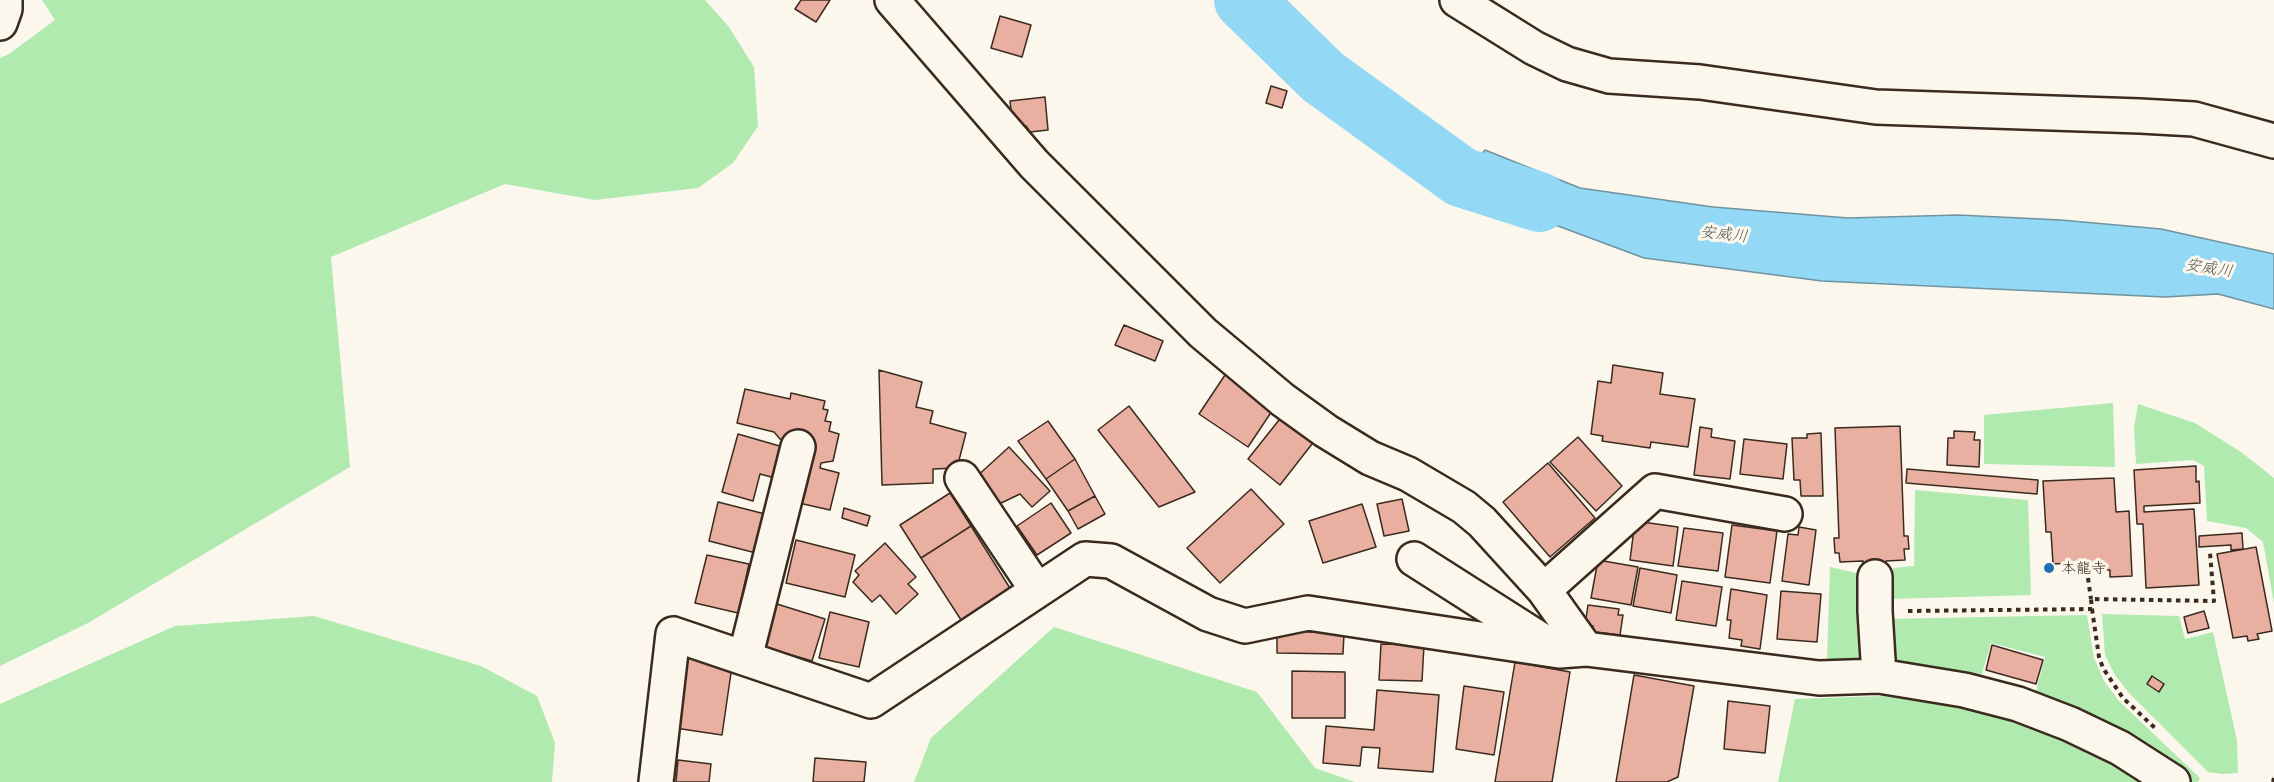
<!DOCTYPE html>
<html>
<head>
<meta charset="utf-8">
<style>
  body { margin:0 }
  canvas { display:block; background:#fbf7ec }
</style>
</head>
<body>
<canvas width="2274" height="782"></canvas>
<script>
const ctx = document.querySelector('canvas').getContext('2d');
ctx.lineJoin = 'round';
function fillPath(path, color) {
  ctx.fillStyle = color;
  ctx.fill(path, 'evenodd');
}
function poly(rows) {
  const path = new Path2D();
  for (const r of rows) {
    path.moveTo(r[0], r[1]);
    for (let i = 2; i < r.length; i += 2) path.lineTo(r[i], r[i + 1]);
  }
  return path;
}
function strokePath(path, color, width, dash) {
  ctx.strokeStyle = color;
  ctx.lineWidth = width;
  ctx.lineCap = dash ? 'butt' : 'round';
  ctx.setLineDash(dash || []);
  ctx.stroke(path);
}
function drawText(font, color, halo, rows, align = 'center') {
  ctx.font = font + ' Mali,"Klee One",sans-serif';
  ctx.lineWidth = 6;
  ctx.setLineDash([]);
  ctx.textBaseline = 'middle';
  ctx.strokeStyle = halo;
  ctx.fillStyle = color;
  for (const [text, x, y, turn = 0] of rows) {
    ctx.save();
    ctx.translate(x, y);
    ctx.rotate((+turn || 0) * Math.PI / 180);
    ctx.textAlign = isNaN(turn) ? turn : align;
    if (halo) ctx.strokeText(text, 0, 0);
    ctx.fillText(text, 0, 0);
    ctx.restore();
  }
}
fillPath(poly([
  [42,0,705,0,729,27,754,67,758,126,733,163,698,188,595,200,505,184,331,257,350,467,88,623,0,666,0,58,9,54,55,20],
  [2113,403,2115,467,1984,464,1984,415],
  [2138,404,2195,423,2241,452,2274,478,2274,603,2263,542,2246,528,2207,521,2204,466,2193,460,2136,464,2134,428],
  [1915,490,2028,500,2031,595,1889,599,1893,568,1914,566],
  [1830,567,1856,573,1866,582,1874,663,1827,662],
  [2102,614,2179,616,2185,639,2213,632,2237,740,2238,773,2222,774,2208,772,2129,693,2115,675,2105,655],
  [2087,615,2094,658,2104,681,2119,701,2200,778,2198,782,2191,782,2154,756,2035,695,2045,657,1991,643,1981,677,1928,665,1893,664,1883,619],
  [314,616,481,666,537,696,555,743,552,782,0,782,0,704,175,626],
  [1054,627,1257,692,1315,768,1355,782,914,782,931,738],
  [1883,696,1960,708,2023,724,2073,743,2117,766,2142,782,1778,782,1795,699]
]), '#b0eaaf');
const water = poly([
  [1485,150,1580,188,1713,207,1848,218,1958,215,2061,220,2161,229,2274,254,2274,309,2218,294,2165,297,1822,281,1644,258,1464,191,1461,177,1485,150]
]);
fillPath(water, '#93d9f5');
strokePath(water, '#70939f', 1.5);
strokePath(poly([
  [1244,0,1323,77,1461,177,1539,202]
]), '#93d9f5', 60);
const building = poly([
  [801,0,830,0,816,22,795,9,801,0],
  [1000,16,1031,25,1022,57,991,48,1000,16],
  [1271,86,1287,91,1282,108,1266,103,1271,86],
  [1045,97,1048,130,1030,132,1026,126,1013,128,1010,101,1045,97],
  [1124,325,1163,341,1155,361,1115,345,1124,325],
  [1613,365,1663,373,1660,394,1695,399,1688,447,1651,442,1650,448,1602,441,1603,436,1591,434,1598,381,1611,383,1613,365],
  [1231,366,1280,399,1248,447,1199,414,1231,366],
  [879,370,922,382,916,407,933,411,930,423,966,433,957,468,933,469,933,483,882,485,879,370],
  [745,389,790,399,791,393,825,401,823,409,828,410,825,421,831,422,829,431,839,434,833,461,821,463,820,468,839,473,830,510,790,501,803,444,780,439,774,432,737,423,745,389],
  [1129,406,1195,492,1159,507,1098,430,1129,406],
  [1287,410,1319,435,1280,485,1248,459,1287,410],
  [1048,421,1075,459,1046,479,1018,441,1048,421],
  [1900,426,1904,536,1908,536,1909,549,1904,549,1905,560,1886,561,1886,569,1863,570,1863,561,1840,562,1839,553,1835,553,1834,538,1839,538,1835,428,1900,426],
  [1700,427,1712,429,1711,437,1735,441,1730,479,1694,475,1700,427],
  [1954,431,1975,432,1974,440,1980,440,1979,467,1947,465,1948,438,1954,438,1954,431],
  [1821,433,1823,496,1801,496,1800,480,1794,480,1792,438,1807,438,1807,434,1821,433],
  [738,434,783,447,775,478,760,474,753,501,722,492,738,434],
  [1578,437,1622,486,1596,511,1550,462,1578,437],
  [1744,439,1787,444,1783,479,1740,474,1744,439],
  [1009,447,1050,491,1032,507,1020,494,999,504,975,478,1009,447],
  [1075,459,1095,496,1068,511,1046,479,1075,459],
  [1548,463,1595,518,1550,557,1503,502,1548,463],
  [2196,466,2196,482,2199,481,2200,503,2144,506,2144,512,2194,509,2199,585,2146,588,2143,524,2137,524,2134,470,2196,466],
  [1907,469,2038,480,2037,494,1906,483,1907,469],
  [2114,478,2116,512,2129,511,2132,576,2110,577,2110,570,2093,570,2093,562,2053,564,2051,532,2046,532,2043,481,2114,478],
  [1251,489,1284,524,1220,583,1187,548,1251,489],
  [950,493,971,526,921,558,900,525,950,493],
  [1095,496,1105,514,1078,529,1068,511,1095,496],
  [1402,499,1409,531,1384,536,1377,504,1402,499],
  [718,502,765,514,756,553,709,541,718,502],
  [1051,503,1071,533,1037,555,1017,526,1051,503],
  [1362,504,1376,547,1323,563,1309,521,1362,504],
  [844,508,870,516,867,526,842,518,844,508],
  [1635,521,1678,527,1673,566,1630,560,1635,521],
  [1732,525,1777,531,1770,583,1725,577,1732,525],
  [971,526,1013,593,963,623,921,558,971,526],
  [1799,527,1816,530,1809,585,1782,581,1788,534,1798,535,1799,527],
  [1684,528,1723,533,1718,571,1678,566,1684,528],
  [2242,533,2243,549,2231,550,2231,545,2199,547,2199,536,2242,533],
  [796,540,855,555,845,597,786,583,796,540],
  [885,543,916,577,908,584,918,594,896,614,880,595,872,602,853,582,859,575,855,571,885,543],
  [2256,547,2272,631,2257,634,2259,639,2248,641,2247,636,2233,638,2217,554,2256,547],
  [707,555,749,564,738,613,695,603,707,555],
  [1598,560,1638,567,1631,605,1591,598,1598,560],
  [1640,568,1677,575,1671,613,1633,606,1640,568],
  [1682,581,1722,587,1716,626,1676,620,1682,581],
  [1731,589,1767,595,1760,649,1741,646,1742,640,1729,638,1731,620,1727,620,1731,589],
  [1781,591,1821,594,1817,642,1777,639,1781,591],
  [777,604,825,619,812,661,764,647,777,604],
  [1588,605,1619,609,1618,615,1623,615,1620,635,1594,632,1593,626,1585,625,1588,605],
  [2204,611,2209,628,2188,633,2184,617,2204,611],
  [830,612,869,622,859,667,819,658,830,612],
  [1277,631,1344,633,1343,654,1277,653,1277,631],
  [1381,644,1424,645,1422,681,1379,680,1381,644],
  [1992,645,2043,660,2036,684,1986,670,1992,645],
  [686,652,733,659,722,735,675,728,686,652],
  [1515,662,1570,672,1552,782,1495,782,1515,662],
  [1292,671,1345,672,1345,718,1292,718,1292,671],
  [1634,675,1694,686,1678,777,1667,782,1616,782,1634,675],
  [2152,676,2164,684,2159,692,2147,684,2152,676],
  [1464,686,1504,692,1494,755,1456,749,1464,686],
  [1377,690,1439,695,1433,772,1378,768,1380,748,1362,747,1360,766,1323,763,1326,726,1374,730,1377,690],
  [1728,701,1770,706,1765,753,1724,749,1728,701],
  [815,758,866,762,864,782,813,782,815,758],
  [678,760,711,764,709,782,676,782,678,760]
]);
fillPath(building, '#e9b0a2');
strokePath(building, '#3b2a1e', 1.5);
const minor = poly([
  [892,0,1034,164,1203,333,1283,400,1326,431,1370,458,1408,474,1464,507,1482,522,1544,590,1586,649,1819,678,1879,676,1964,690,2018,704,2070,724,2120,748,2173,782],
  [1457,0,1534,48,1567,64,1609,76,1700,82,1876,107,2140,116,2194,119,2274,141],
  [0,23,5,9,5,0],
  [962,478,1037,590],
  [1414,559,1549,645],
  [1875,577,1875,611,1879,676],
  [1544,590,1655,491,1785,514],
  [745,658,798,447],
  [656,782,673,634,871,701,1085,559,1111,561,1208,614,1245,626,1308,613,1559,651,1586,649]
]);
strokePath(minor, '#3b2a1e', 38);
strokePath(poly([
  [2088,578,2091,599],
  [2092,609,2099,657,2103,668,2123,698,2155,728],
  [1908,611,2092,609,2091,599,2214,601,2210,553],
  [2273,782,2274,778]
]), '#3b2a1e', 4, [4.5, 4.5]);
strokePath(minor, '#fbf7ec', 33);
for (const [x, y, r, color] of [
  [2049,568,6,"#1f6fb2"]
]) {
  const dot = new Path2D();
  dot.arc(x, y, r, 0, 2 * Math.PI);
  ctx.fillStyle = color;
  ctx.fill(dot);
  strokePath(dot, '#fbf7ec', 2);
}
drawText('15px', '#3b2a1e', '#fbf7ec', [
  ["本龍寺",2061,568]
], 'left');
drawText('italic 16px', '#515654', '#fbf7ec', [
  ["安威川",1724,234,6],
  ["安威川",2209,268,9]
]);
</script>
</body>
</html>
